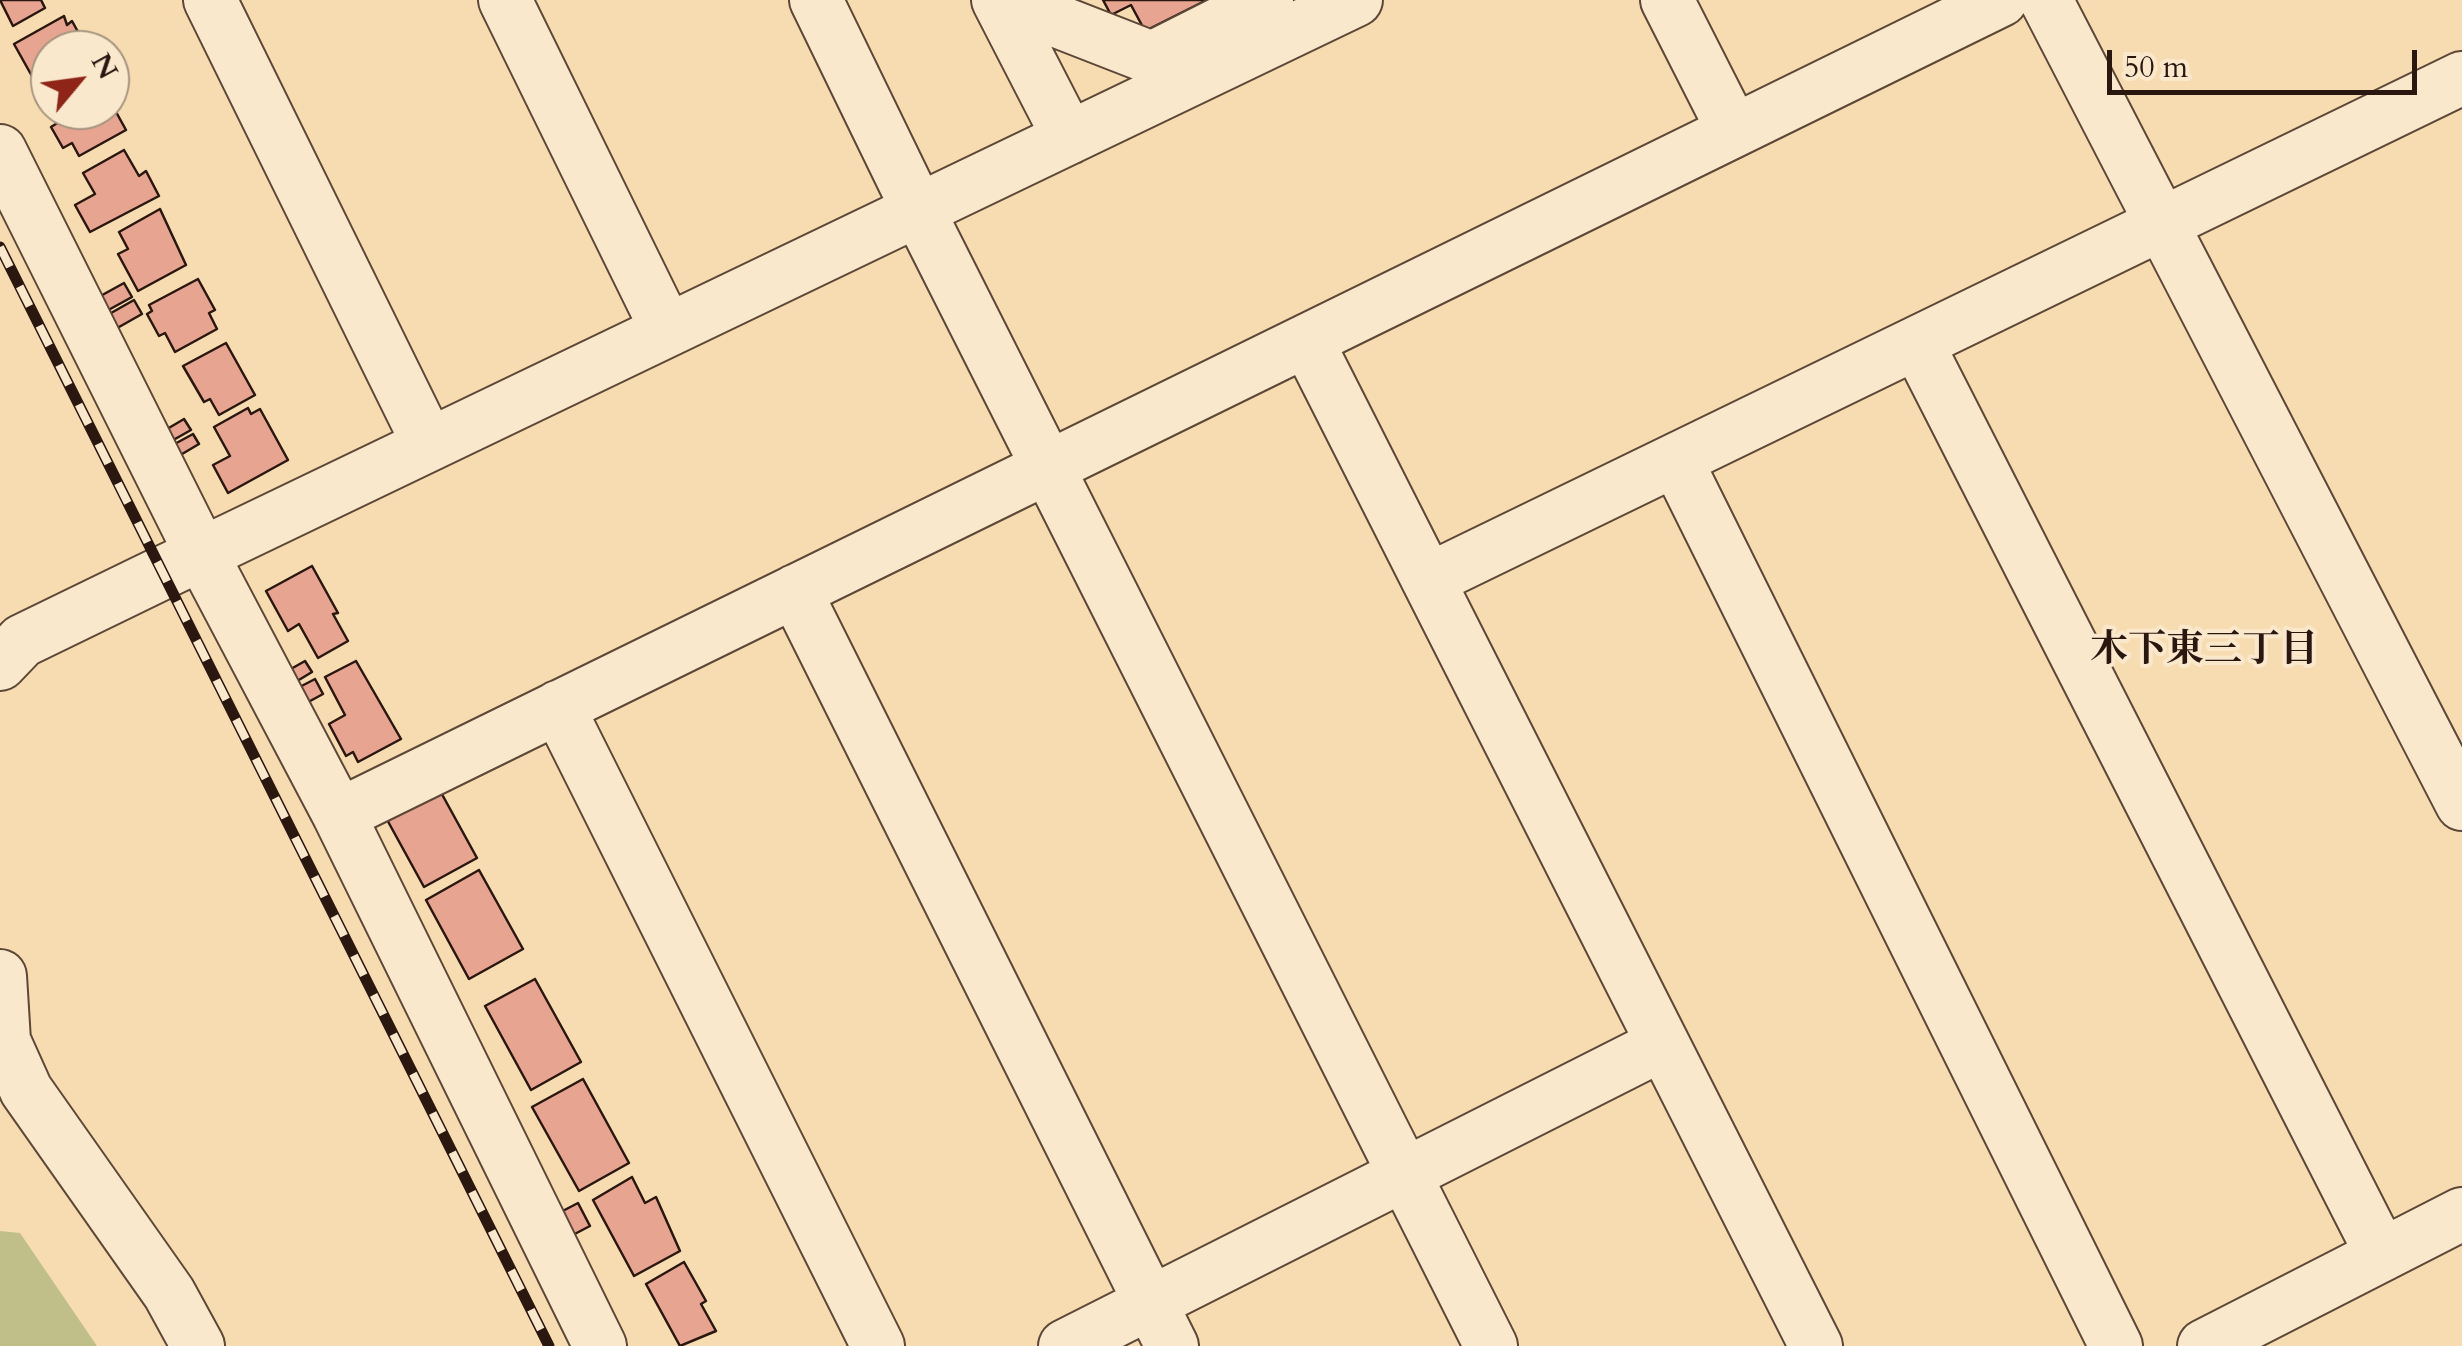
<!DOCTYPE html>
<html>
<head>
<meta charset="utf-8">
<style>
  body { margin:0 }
  #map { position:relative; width:2462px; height:1346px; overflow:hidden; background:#f8dcb1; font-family:Cardo,serif }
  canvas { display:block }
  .north { position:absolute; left:30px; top:30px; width:100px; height:100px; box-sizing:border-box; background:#fae8cc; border:2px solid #a69481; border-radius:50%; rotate:61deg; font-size:28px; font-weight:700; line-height:40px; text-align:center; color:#291710 }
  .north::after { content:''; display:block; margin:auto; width:35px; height:45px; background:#8f2418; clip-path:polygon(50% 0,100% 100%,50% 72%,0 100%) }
  .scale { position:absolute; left:2107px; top:50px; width:310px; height:45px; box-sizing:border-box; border:5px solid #291710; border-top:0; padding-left:12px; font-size:30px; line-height:35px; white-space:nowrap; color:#291710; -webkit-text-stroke:8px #fae8cc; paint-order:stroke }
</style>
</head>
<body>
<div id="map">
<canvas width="2462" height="1346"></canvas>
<div class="north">N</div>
<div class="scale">50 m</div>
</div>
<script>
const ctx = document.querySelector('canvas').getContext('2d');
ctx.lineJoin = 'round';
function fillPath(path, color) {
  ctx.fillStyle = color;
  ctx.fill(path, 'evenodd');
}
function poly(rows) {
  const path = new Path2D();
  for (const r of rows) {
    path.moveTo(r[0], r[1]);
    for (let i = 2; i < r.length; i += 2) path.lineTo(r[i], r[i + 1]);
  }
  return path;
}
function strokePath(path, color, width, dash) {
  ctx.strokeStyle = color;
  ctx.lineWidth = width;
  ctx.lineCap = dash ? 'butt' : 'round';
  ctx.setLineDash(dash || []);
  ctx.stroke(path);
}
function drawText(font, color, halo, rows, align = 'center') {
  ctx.font = font + ' Cardo,"Noto Serif JP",serif';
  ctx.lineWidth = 8;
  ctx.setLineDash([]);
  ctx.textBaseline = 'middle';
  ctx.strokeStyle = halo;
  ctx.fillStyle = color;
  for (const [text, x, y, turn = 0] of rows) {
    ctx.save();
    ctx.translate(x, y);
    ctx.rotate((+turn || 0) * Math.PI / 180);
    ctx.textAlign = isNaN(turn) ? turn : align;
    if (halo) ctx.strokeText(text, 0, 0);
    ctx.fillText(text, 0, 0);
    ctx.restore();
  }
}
fillPath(poly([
  [0,1231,20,1233,97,1346,0,1346]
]), '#c0bf89');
const building = poly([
  [0,0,41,0,45,8,13,26,0,0],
  [1103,0,1207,0,1145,31,1131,5,1111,15,1103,0],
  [64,16,67,25,72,21,88,50,50,50,50,90,41,73,33,78,14,44,64,16],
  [110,101,126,130,79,156,72,143,63,148,51,127,59,122,53,110,110,110,110,101],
  [124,150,139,176,146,171,159,196,90,232,75,205,95,194,83,173,124,150],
  [160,209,186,265,138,291,118,254,128,249,119,232,160,209],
  [198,279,215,310,209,313,217,329,175,352,165,333,159,336,147,314,152,311,149,305,198,279],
  [124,283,132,297,103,313,95,299,124,283],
  [134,300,142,314,112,331,104,317,134,300],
  [226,343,255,395,219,415,210,399,204,402,183,366,226,343],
  [248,408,251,414,260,409,288,460,228,493,213,465,230,456,214,427,248,408],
  [184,419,191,430,168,443,162,432,184,419],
  [193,434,199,444,177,457,171,446,193,434],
  [312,566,338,613,333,614,348,641,318,658,299,624,288,631,266,591,312,566],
  [305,661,312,672,289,686,282,674,305,661],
  [356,661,401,739,358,762,353,752,346,756,329,724,345,715,325,677,356,661],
  [315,679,323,694,301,706,292,691,315,679],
  [438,787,477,858,424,887,385,816,438,787],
  [479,870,523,949,469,979,426,900,479,870],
  [535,979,581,1062,531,1090,485,1006,535,979],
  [583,1079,629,1163,579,1191,532,1107,583,1079],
  [632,1177,645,1203,656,1197,680,1251,634,1276,593,1200,632,1177],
  [578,1203,590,1226,567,1238,555,1215,578,1203],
  [684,1262,706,1301,701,1304,716,1331,680,1346,646,1284,684,1262]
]);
fillPath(building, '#e7a490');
strokePath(building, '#291710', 2.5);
const minor = poly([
  [210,0,428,443],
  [505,0,666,328],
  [816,0,918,210,1491,1346],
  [998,0,1069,138],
  [1003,0,1152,58,1267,0],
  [1667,0,1732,128],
  [2046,0,2462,804],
  [0,151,202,555,339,815,600,1346],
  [1307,341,1816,1346],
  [1917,343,2382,1255],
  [1676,460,2116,1346],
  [1428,580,2462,78],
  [795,591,1172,1346],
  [0,664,22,641,164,572,1356,0],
  [558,707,878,1346],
  [339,815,2001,0],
  [0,976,4,1041,26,1090,169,1293,198,1346],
  [1065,1346,1663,1044],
  [2204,1346,2462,1214]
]);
strokePath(minor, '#5d4838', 56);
strokePath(minor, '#fae8cc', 52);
const rail = poly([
  [0,247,549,1346]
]);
strokePath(rail, '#291710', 11);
strokePath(rail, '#fae8cc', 8, [22]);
drawText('bold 38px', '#291710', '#fae8cc', [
  ["木下東三丁目",2204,652]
]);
</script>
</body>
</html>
